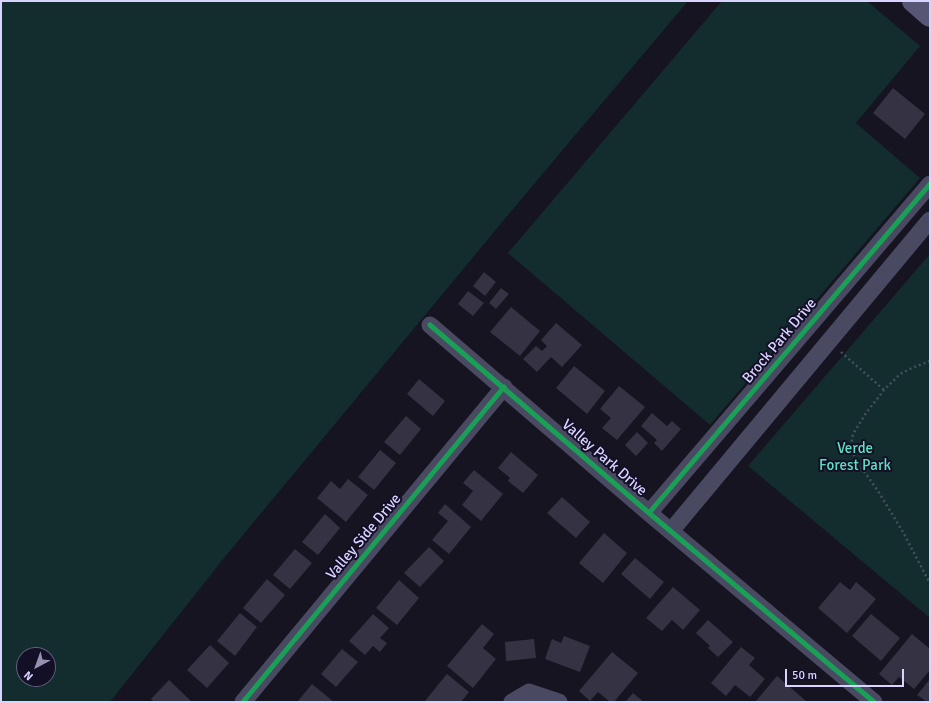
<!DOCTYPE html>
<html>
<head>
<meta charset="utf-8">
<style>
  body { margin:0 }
  #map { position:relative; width:931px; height:703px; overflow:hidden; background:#161421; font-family:Signika,sans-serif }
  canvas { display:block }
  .frame { position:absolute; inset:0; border:2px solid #d9d4ff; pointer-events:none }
  .north { position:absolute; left:16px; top:647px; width:40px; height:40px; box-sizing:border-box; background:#130f26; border:1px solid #625e7d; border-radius:50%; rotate:221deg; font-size:11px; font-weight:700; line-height:16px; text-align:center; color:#d9d4ff }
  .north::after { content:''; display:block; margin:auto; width:14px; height:18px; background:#9591b1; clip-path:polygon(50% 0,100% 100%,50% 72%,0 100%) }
  .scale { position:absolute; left:785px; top:669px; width:119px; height:18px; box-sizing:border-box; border:2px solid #d9d4ff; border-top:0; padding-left:5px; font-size:12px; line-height:14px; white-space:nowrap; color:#d9d4ff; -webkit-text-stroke:3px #130f26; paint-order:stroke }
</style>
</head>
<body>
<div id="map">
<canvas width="931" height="703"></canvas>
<div class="frame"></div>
<div class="north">N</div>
<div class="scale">50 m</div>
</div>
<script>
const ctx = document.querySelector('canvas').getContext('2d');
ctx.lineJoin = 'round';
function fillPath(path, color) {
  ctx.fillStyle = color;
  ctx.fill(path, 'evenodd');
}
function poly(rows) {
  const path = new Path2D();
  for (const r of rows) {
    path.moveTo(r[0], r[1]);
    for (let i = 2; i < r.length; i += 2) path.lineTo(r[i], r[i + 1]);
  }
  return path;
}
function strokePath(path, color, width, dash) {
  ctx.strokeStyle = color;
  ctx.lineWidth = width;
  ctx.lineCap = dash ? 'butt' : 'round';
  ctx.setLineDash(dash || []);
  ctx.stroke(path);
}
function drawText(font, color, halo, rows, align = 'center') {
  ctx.font = font + ' Signika,sans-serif';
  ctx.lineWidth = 4;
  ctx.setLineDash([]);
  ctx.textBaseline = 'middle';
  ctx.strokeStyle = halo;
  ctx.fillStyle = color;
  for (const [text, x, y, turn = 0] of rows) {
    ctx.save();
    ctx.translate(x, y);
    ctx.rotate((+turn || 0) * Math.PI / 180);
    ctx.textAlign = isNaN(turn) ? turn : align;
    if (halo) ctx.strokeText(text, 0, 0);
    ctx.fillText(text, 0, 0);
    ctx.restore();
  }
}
fillPath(poly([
  [1,1,688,1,508,215,224,558,110,702,1,702,2,514,1,508],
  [24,655,48,655,48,679,24,679],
  [722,1,867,1,920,46,856,123,920,178,710,425,508,253],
  [929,255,930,256,930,618,748,466]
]), '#132c2d');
fillPath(poly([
  [893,88,925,114,905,139,873,113],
  [484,272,496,282,485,296,473,286],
  [501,288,509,294,496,309,489,303],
  [468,291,484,303,473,316,458,304],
  [511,307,540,331,520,356,490,332],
  [556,323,582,345,562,367,551,357,537,372,523,359,536,346,542,351,547,346,541,340],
  [574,366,605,391,587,414,556,388],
  [419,379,445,401,433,416,407,394],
  [619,386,645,407,617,440,602,428,611,418,600,409],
  [652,413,667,426,672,421,681,429,662,451,654,443,657,440,641,426],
  [406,416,421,429,400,455,384,442],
  [637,432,648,443,636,456,625,445],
  [380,450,396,463,374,490,358,477],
  [511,452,538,475,523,493,508,481,510,478,498,468],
  [474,470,503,494,481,521,462,505,473,491,463,483],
  [348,479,368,495,346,522,317,498,331,481,340,489],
  [562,497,590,522,576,538,547,513],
  [445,504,471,527,449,554,432,540,448,521,438,513],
  [325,514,340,528,318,555,302,542],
  [604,533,627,553,603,583,579,563],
  [429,547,444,561,420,587,404,573],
  [295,549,312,563,290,589,273,575],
  [635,558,664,582,650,599,621,574],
  [267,579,285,595,261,623,243,608],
  [399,580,419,598,397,625,376,608],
  [840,582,850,590,856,582,876,599,847,633,818,608],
  [673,587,700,610,683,630,672,620,662,631,646,618],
  [240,613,257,627,235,656,217,641],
  [373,614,389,628,380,638,387,643,380,652,373,646,365,655,349,641],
  [871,614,900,638,881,661,852,636],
  [708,620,733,642,718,657,708,648,710,646,696,633],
  [482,624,494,634,483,648,496,659,473,688,447,666],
  [912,634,930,649,930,670,914,689,899,677,892,685,879,674],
  [564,636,590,646,580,672,545,659,552,639,561,643],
  [534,639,536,658,506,661,505,642],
  [210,645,229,663,207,688,187,670],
  [741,647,755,658,749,665,765,679,750,697,735,685,726,696,711,683],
  [342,649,358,662,336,687,321,674],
  [612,652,638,673,614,702,610,702,598,692,590,701,579,691],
  [447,674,469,692,461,702,424,702],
  [777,676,806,701,805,702,757,702,756,701],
  [930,679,930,702,927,702,917,695],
  [169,680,192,702,154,702,151,699],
  [312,684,334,702,300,702,298,701],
  [633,693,644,702,625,702]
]), '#343243');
strokePath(poly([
  [841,352,884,390],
  [930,361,912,368,900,374,884,390,866,413,853,434,851,446,854,455,861,467,878,491,903,532,927,578,930,583]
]), '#44505f', 2.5, [2, 3]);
strokePath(poly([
  [430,325,649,513,874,702],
  [649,513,930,184],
  [671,531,930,220],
  [243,702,504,387],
  [512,702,529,692,559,702]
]), '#4a4962', 17);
strokePath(poly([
  [913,1,930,16]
]), '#575674', 22);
strokePath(poly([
  [430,325,649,513,874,702],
  [649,513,930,184],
  [243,702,504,387]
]), '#1a9f57', 5);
drawText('15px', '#d9d4ff', '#130f26', [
  ["Brock Park Drive",780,341,-50],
  ["Valley Park Drive",604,458,41],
  ["Valley Side Drive",364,537,-50]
]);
drawText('15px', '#5fe0c0', '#130f26', [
  ["Verde",855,449],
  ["Forest Park",855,466]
]);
</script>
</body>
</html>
